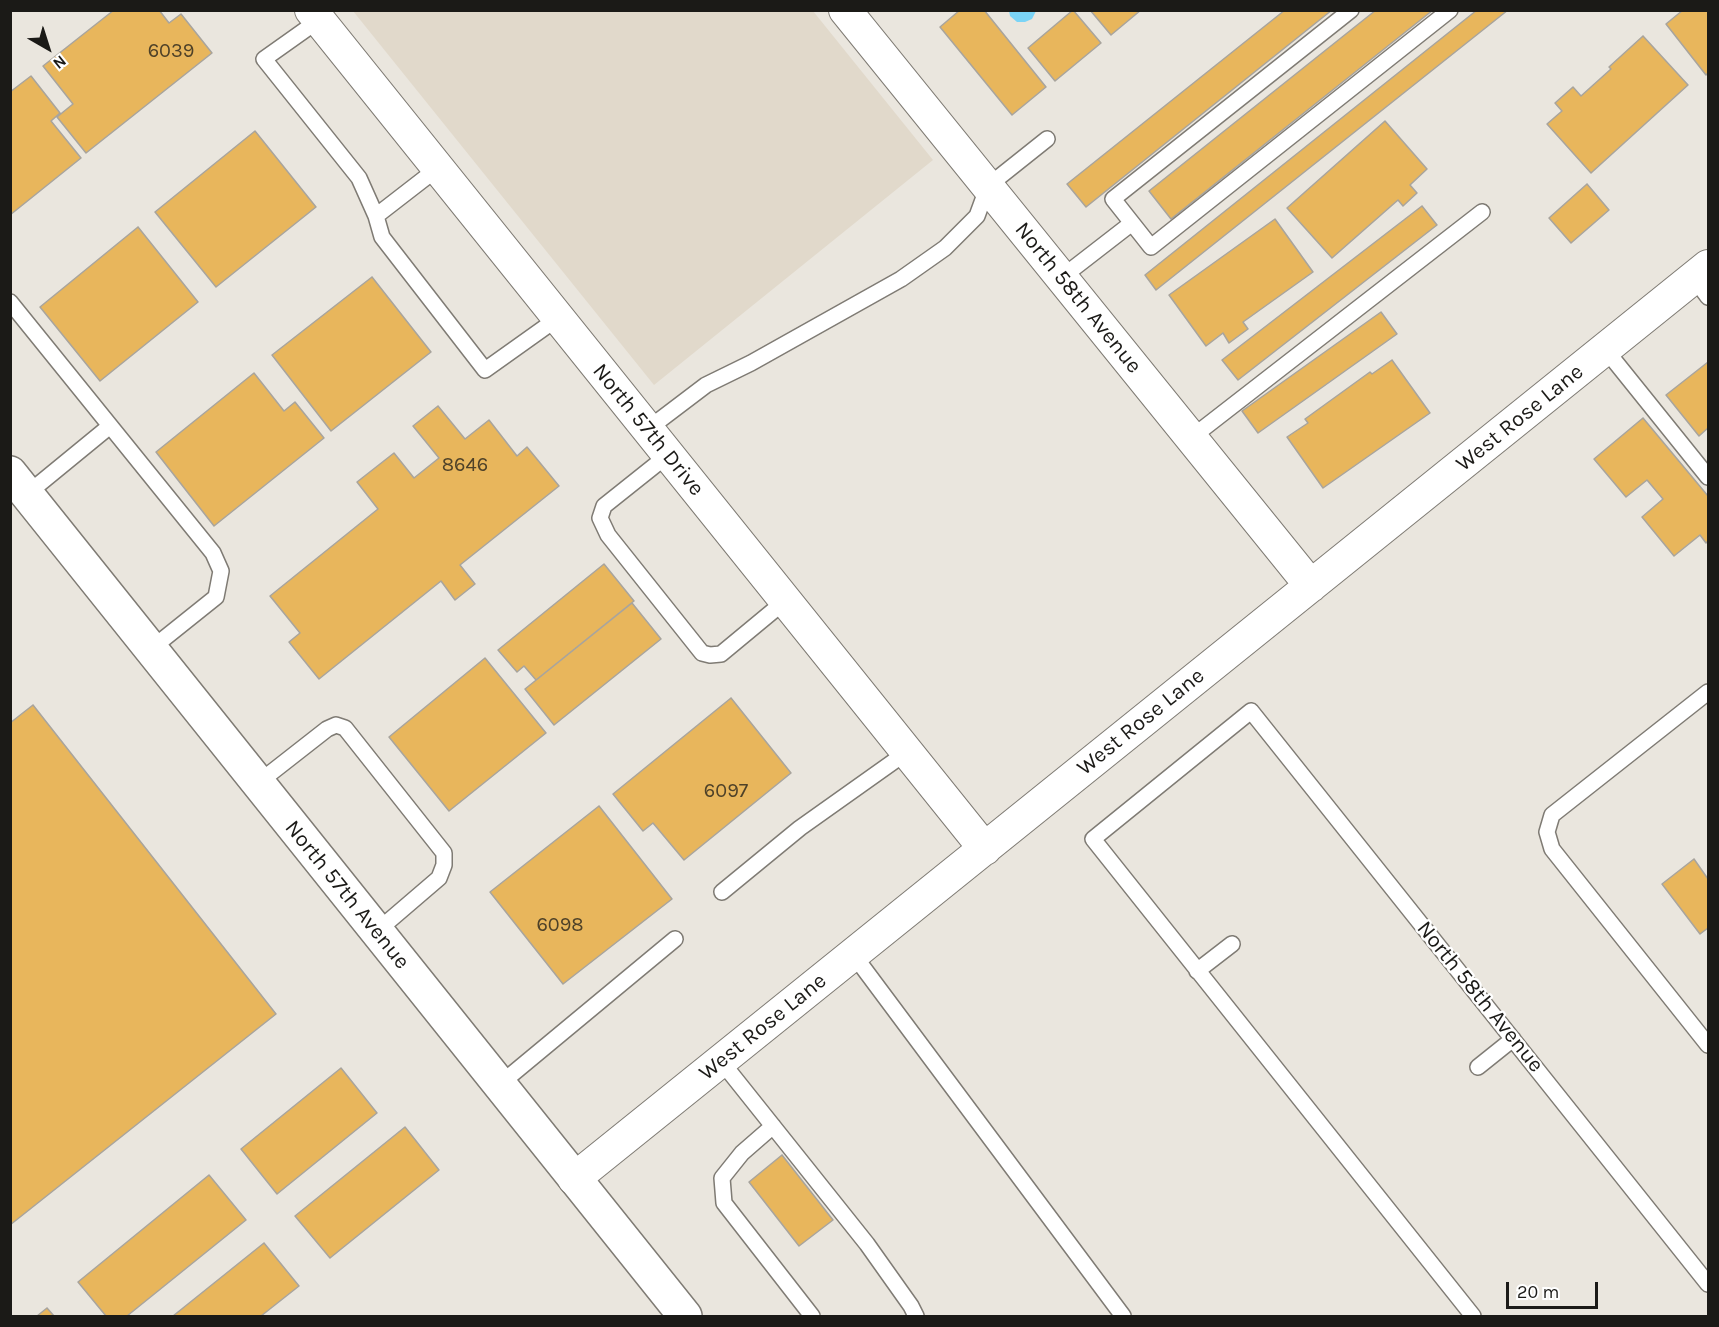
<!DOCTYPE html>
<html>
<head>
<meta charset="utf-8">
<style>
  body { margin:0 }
  #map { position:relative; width:1719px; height:1327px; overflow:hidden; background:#eae6de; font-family:Karla,sans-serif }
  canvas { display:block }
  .frame { position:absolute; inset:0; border:12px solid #1b1a17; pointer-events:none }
  .north { position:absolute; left:18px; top:18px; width:60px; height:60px; -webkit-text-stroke:4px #fff; paint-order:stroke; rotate:141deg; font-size:16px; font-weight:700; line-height:24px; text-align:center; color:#1b1a17 }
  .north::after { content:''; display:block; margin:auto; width:21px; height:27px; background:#1b1a17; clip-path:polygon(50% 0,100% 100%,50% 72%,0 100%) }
  .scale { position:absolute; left:1506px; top:1282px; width:92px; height:27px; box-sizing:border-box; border:3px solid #1b1a17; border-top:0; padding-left:8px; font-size:18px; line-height:21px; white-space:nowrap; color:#1b1a17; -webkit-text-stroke:4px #fff; paint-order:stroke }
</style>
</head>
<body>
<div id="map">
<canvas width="1719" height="1327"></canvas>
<div class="frame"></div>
<div class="north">N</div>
<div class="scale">20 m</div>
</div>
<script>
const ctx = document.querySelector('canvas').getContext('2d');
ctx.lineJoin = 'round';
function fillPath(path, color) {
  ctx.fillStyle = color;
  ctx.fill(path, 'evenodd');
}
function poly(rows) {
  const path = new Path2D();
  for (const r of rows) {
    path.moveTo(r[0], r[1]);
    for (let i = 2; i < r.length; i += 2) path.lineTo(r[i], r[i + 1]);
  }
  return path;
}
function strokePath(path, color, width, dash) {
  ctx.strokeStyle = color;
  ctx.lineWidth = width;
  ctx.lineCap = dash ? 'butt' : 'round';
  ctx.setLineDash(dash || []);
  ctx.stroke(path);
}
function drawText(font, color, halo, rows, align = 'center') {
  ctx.font = font + ' Karla,sans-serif';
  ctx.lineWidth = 4.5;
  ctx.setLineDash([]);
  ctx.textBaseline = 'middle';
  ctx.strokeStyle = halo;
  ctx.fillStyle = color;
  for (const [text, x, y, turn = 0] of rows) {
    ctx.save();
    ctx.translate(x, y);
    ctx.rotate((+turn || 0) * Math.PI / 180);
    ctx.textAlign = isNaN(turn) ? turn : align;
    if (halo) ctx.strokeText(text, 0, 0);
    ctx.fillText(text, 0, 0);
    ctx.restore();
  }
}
fillPath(poly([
  [353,11,813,11,933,160,654,385]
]), '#e1d9cb');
fillPath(poly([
  [1009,11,1009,10,1036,11,1032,19,1025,22,1017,22,1010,16]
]), '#7bd4f6');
const building = poly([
  [114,10,159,10,169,23,181,14,212,53,86,153,57,117,73,104,43,66,114,10],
  [960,10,984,10,1046,87,1012,115,940,27,960,10],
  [1073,10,1101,43,1055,81,1028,48,1073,10],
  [1090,10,1141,10,1111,35,1090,10],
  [1285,10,1332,10,1086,207,1067,184,1285,10],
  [1376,10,1433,10,1171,219,1149,191,1376,10],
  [1477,10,1508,10,1156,290,1145,275,1477,10],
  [1683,10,1708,10,1708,73,1706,75,1666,24,1683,10],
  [1643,36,1688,85,1591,173,1547,124,1562,111,1555,103,1573,87,1581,96,1611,69,1609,67,1643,36],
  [31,76,60,113,51,121,81,158,10,215,10,92,31,76],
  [1385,121,1427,169,1410,185,1417,193,1403,206,1398,200,1332,258,1287,208,1385,121],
  [255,131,316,207,216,287,155,212,255,131],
  [1587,184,1609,210,1571,243,1549,218,1587,184],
  [1422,206,1437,225,1238,380,1222,360,1422,206],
  [1275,219,1313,272,1243,322,1248,329,1229,343,1223,333,1206,346,1169,295,1275,219],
  [138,227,198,302,100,381,40,307,138,227],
  [372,277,431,352,331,431,272,355,372,277],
  [1381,312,1397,334,1258,433,1242,411,1381,312],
  [1392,360,1430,413,1323,488,1287,437,1308,423,1305,419,1370,372,1372,374,1392,360],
  [1708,362,1708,428,1699,436,1666,395,1708,362],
  [254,373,284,411,295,402,324,438,214,526,156,452,254,373],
  [438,406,465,439,489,420,517,456,527,447,559,486,460,565,475,584,455,600,441,581,319,679,289,642,300,633,270,596,378,509,357,482,394,453,414,478,439,458,413,426,438,406],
  [1643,418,1708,496,1708,541,1706,543,1700,535,1674,556,1642,517,1663,499,1647,480,1626,497,1594,459,1643,418],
  [604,564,634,601,536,680,524,666,517,672,498,650,604,564],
  [632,603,661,639,554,725,525,689,632,603],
  [485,658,546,733,449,811,389,737,485,658],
  [731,698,791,773,684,860,653,823,643,831,613,794,731,698],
  [33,705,276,1014,10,1225,10,723,33,705],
  [599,806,672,899,563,984,490,892,599,806],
  [1694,859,1708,879,1708,928,1700,934,1662,884,1694,859],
  [341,1068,377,1113,277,1194,241,1149,341,1068],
  [405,1127,439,1170,330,1258,295,1216,405,1127],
  [782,1155,833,1220,799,1246,749,1182,782,1155],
  [209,1175,246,1220,127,1316,106,1316,78,1282,209,1175],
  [264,1243,299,1286,261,1316,173,1316,264,1243],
  [47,1308,54,1316,37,1316,47,1308]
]);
fillPath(building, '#e8b65c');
strokePath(building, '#a8a49d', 1.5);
const service = poly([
  [1351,10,1113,199,1151,247,1450,10],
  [319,20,264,59,359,178,376,216],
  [438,168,376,216,382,237,485,370,558,318],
  [1061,278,1132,223],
  [1694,278,1708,297],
  [10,302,213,553,221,571,216,597,151,649],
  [1605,349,1708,477],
  [648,429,706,385,751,363,901,279,945,248,977,216,988,186,1047,139],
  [1191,438,1482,212],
  [668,455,604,506,600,518,608,535,702,653,710,655,721,654,785,601],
  [27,494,110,426],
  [1708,692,1552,815,1547,832,1552,849,1708,1045],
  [258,783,327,729,336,725,345,728,444,853,444,865,439,878,376,932],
  [722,892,800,828,907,752],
  [853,954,1123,1316],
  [1197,971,1232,944],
  [721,1061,867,1244,911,1306,916,1316],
  [1478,1067,1513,1039],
  [499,1085,675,939],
  [773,1126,742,1153,722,1178,724,1203,812,1316],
  [1473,1316,1093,839,1251,711,1708,1284]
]);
const minor = poly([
  [311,10,985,849],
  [845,10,1311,586],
  [574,1179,1708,266]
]);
const tertiary = poly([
  [10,473,685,1316]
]);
strokePath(service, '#7f7b74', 18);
strokePath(minor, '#7f7b74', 34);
strokePath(tertiary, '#7f7b74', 36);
strokePath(service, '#fff', 15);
strokePath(minor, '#fff', 32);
strokePath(tertiary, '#fff', 33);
drawText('20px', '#4e4128', null, [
  ["6039",171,51],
  ["8646",465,465],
  ["6097",726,791],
  ["6098",560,925]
]);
drawText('22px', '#1b1a17', '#fff', [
  ["North 58th Avenue",1078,298,51],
  ["West Rose Lane",1520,418,-39],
  ["North 57th Drive",648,430,51],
  ["West Rose Lane",1141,722,-39],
  ["North 57th Avenue",347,895,51],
  ["North 58th Avenue",1480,997,51],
  ["West Rose Lane",763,1027,-39]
]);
</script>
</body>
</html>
